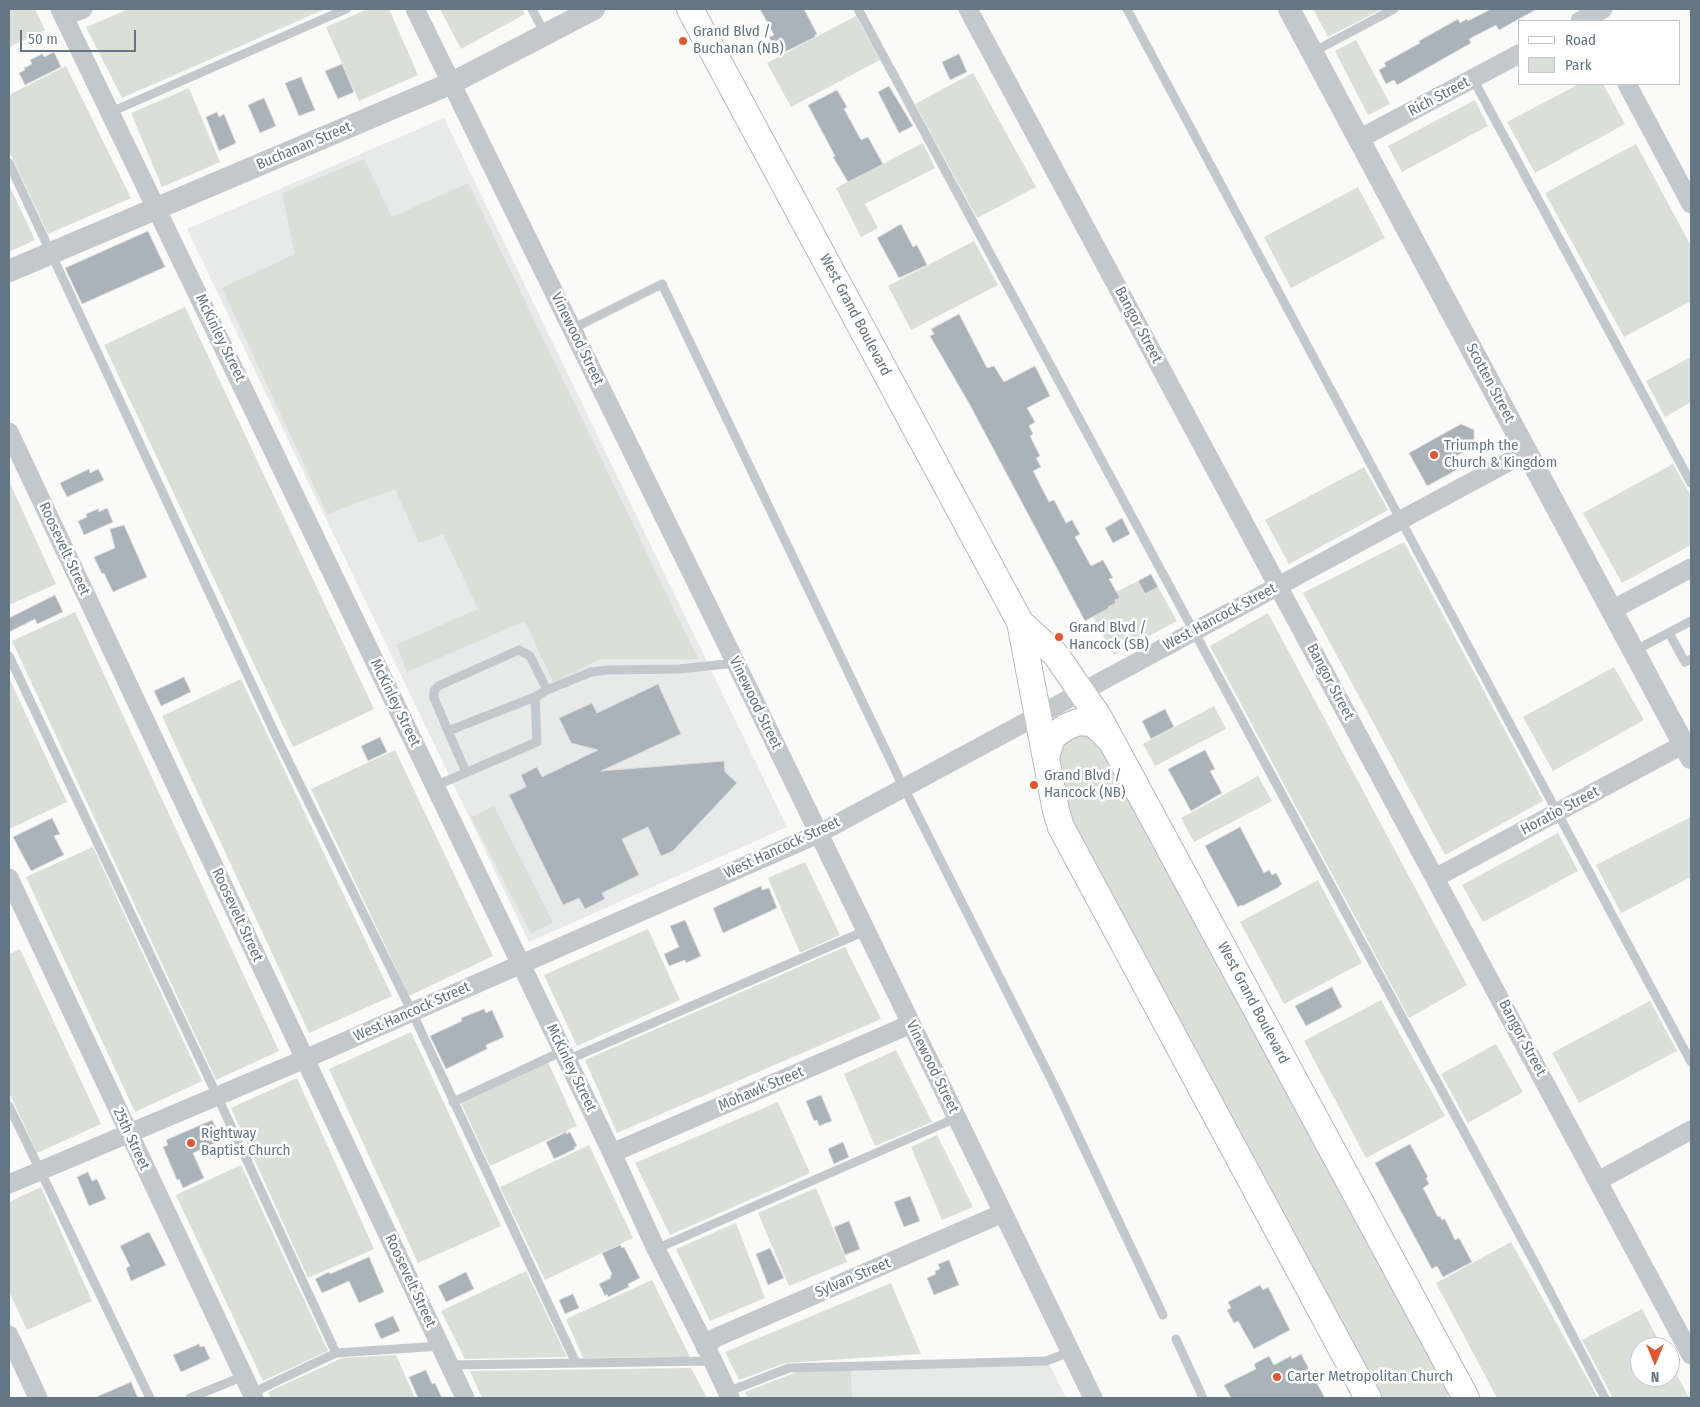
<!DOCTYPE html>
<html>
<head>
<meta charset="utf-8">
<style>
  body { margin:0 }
  #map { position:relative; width:1700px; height:1407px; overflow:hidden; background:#fafaf8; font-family:"Fira Sans Condensed",sans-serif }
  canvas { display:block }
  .frame { position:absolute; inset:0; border:10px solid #657683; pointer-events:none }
  .legend { position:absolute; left:1518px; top:20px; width:162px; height:65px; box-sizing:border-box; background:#fff; border:1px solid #c1c8cd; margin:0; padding:6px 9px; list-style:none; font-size:15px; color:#657683 }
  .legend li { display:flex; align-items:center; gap:10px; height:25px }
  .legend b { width:25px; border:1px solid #c1c8cd }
  .north { position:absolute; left:1630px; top:1337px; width:50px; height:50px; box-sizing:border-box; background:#fff; border:1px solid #c1c8cd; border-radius:50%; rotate:180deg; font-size:14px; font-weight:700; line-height:20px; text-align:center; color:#657683 }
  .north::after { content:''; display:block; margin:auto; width:18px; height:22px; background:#e4572e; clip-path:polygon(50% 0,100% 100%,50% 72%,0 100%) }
  .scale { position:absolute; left:20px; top:30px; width:116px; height:22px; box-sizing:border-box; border:2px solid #657683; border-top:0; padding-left:6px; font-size:15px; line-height:18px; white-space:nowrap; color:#657683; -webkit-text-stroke:4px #fff; paint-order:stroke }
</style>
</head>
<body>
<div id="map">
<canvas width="1700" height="1407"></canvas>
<div class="frame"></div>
<ul class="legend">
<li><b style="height:6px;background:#fff"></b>Road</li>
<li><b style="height:14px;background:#dadfd7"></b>Park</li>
</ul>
<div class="north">N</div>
<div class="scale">50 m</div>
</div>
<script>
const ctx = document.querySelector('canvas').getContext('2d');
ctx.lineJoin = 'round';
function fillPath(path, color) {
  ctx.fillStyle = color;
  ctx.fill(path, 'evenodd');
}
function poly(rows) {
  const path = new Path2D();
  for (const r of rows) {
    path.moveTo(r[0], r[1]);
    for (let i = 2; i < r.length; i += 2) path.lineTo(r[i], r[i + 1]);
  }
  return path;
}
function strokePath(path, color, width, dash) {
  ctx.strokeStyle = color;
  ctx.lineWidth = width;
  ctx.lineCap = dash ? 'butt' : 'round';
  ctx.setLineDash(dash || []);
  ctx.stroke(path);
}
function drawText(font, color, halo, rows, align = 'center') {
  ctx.font = font + ' "Fira Sans Condensed",sans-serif';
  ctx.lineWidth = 5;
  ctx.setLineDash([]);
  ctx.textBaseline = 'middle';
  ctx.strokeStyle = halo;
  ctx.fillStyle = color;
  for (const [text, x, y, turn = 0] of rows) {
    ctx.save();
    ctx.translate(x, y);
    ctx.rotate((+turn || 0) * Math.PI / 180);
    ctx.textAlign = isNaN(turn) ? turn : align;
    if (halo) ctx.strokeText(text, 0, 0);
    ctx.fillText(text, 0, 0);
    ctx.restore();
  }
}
fillPath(poly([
  [444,118,787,827,529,942,187,229],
  [1049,1364,1066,1398,852,1398,851,1370]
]), '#e8e9e9');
fillPath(poly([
  [9,9,35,9,45,30,9,47],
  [129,9,325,9,122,98,86,27],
  [368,9,389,9,418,75,359,101,326,27],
  [440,9,522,9,525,14,461,49],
  [1313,9,1382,9,1328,37],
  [856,16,880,60,791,107,767,63],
  [1356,40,1390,104,1368,115,1335,51],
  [66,66,131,198,48,234,9,151,9,95],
  [973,73,1036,187,977,218,915,104],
  [1579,84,1603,84,1625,124,1535,173,1507,122],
  [189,88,220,162,162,187,131,113],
  [1475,100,1488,126,1402,172,1388,146],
  [923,143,935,168,865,204,878,228,861,237,836,188],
  [1636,144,1691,246,1691,301,1624,337,1545,193],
  [364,159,392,217,468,183,698,659,601,659,553,682,525,621,407,672,396,645,478,609,443,534,419,543,395,489,327,514,222,288,295,254,282,193],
  [9,185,35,240,9,252],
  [1358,187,1385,238,1291,288,1264,237],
  [974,241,998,285,911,330,888,286],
  [185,307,374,709,293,747,104,345],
  [1691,357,1691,402,1665,417,1646,381],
  [1673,464,1691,496,1691,545,1622,583,1583,513],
  [1364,467,1388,510,1289,564,1265,520],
  [9,481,56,584,9,605],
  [1404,542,1543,801,1445,855,1303,593],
  [1138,581,1145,594,1158,587,1177,621,1114,655,1093,617,1116,603,1115,600,1120,598,1116,592],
  [75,612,279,1051,216,1080,12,641],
  [1268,613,1467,985,1409,1018,1210,646],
  [1614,667,1644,720,1553,771,1523,717],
  [9,678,67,802,9,829],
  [241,679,392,996,309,1033,162,716],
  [1214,706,1226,729,1155,766,1143,744],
  [1098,734,1449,1392,1446,1398,1379,1398,1143,961,1060,797,1055,747,1063,736],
  [395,750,493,956,409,996,311,789],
  [1258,776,1272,801,1194,842,1181,818],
  [494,806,553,922,531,934,471,817],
  [1691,817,1691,877,1621,913,1596,865],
  [1558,833,1578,871,1483,922,1462,885],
  [93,847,202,1081,135,1112,26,877],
  [805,862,840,935,800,953,768,878],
  [1318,880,1362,963,1284,1004,1240,922],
  [648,929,680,1000,577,1046,544,975],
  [845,947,881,1019,617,1133,585,1060],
  [20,949,101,1124,37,1153,9,1092,9,954],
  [1381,1000,1445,1116,1366,1158,1304,1041],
  [1650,1001,1677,1051,1579,1103,1552,1053],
  [411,1032,501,1226,418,1263,329,1069],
  [1496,1044,1523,1092,1468,1123,1441,1074],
  [896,1050,932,1122,875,1146,844,1074],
  [548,1062,577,1126,490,1166,461,1103],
  [297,1078,374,1249,308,1278,231,1108],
  [778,1102,810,1173,670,1235,635,1163],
  [937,1135,973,1207,942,1220,911,1147],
  [589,1145,633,1238,545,1280,500,1187],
  [241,1165,328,1351,263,1381,176,1195],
  [41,1187,92,1301,27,1330,9,1291,9,1202],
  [816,1188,847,1262,789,1286,758,1213],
  [736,1223,765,1298,710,1321,676,1249],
  [1511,1242,1529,1274,1598,1398,1497,1398,1436,1283],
  [526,1271,567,1357,465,1359,441,1311],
  [652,1280,690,1357,583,1358,566,1319],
  [891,1283,921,1354,786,1363,739,1380,725,1352],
  [1642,1309,1662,1347,1640,1347,1640,1377,1670,1377,1670,1361,1689,1398,1613,1398,1582,1340],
  [396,1355,415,1398,271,1398,268,1392,342,1358],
  [691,1368,707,1398,482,1398,470,1371],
  [851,1370,852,1398,748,1398,745,1392,797,1372]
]), '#dadfd7');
const building = poly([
  [760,9,804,9,817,34,815,35,815,37,779,55,769,37,774,35,760,9],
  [1491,9,1537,9,1499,30,1496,25,1469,39,1471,43,1397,85,1394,80,1386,84,1379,70,1386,66,1384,63,1420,43,1419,41,1458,19,1460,23,1467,19,1468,21,1491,9],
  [54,52,61,67,25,85,19,73,25,70,24,68,32,64,30,60,42,54,44,57,54,52],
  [959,54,967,72,950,80,942,62,959,54],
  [342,64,354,92,338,99,325,71,342,64],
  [301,77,315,110,299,116,285,83,301,77],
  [889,86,913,126,899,133,878,92,889,86],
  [837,90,847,107,844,109,861,140,868,137,883,164,848,182,833,157,835,156,808,105,837,90],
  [264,98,276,126,260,133,248,105,264,98],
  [217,112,219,117,224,114,236,143,219,151,206,117,217,112],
  [901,224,913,247,917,245,927,265,899,278,877,238,901,224],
  [148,231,165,267,82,304,65,268,148,231],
  [959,314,987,368,994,366,1004,382,1035,366,1050,396,1027,408,1035,422,1029,426,1033,434,1030,436,1040,456,1036,458,1041,467,1033,471,1049,502,1054,500,1066,523,1072,520,1080,534,1075,537,1091,566,1103,560,1113,578,1109,579,1120,598,1115,600,1116,603,1108,607,1109,608,1085,621,970,405,930,336,934,334,931,329,959,314],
  [1461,424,1474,430,1474,447,1454,457,1460,468,1427,486,1409,453,1461,424],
  [89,469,90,473,98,469,104,480,67,497,60,483,89,469],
  [107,508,113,522,84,535,78,521,87,517,86,514,98,509,99,512,107,508],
  [1122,518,1130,534,1113,543,1105,528,1122,518],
  [124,525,147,577,113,592,104,573,102,574,94,557,115,548,110,529,124,525],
  [1151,574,1158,587,1145,594,1138,581,1151,574],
  [55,595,63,612,37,624,35,619,9,632,9,618,55,595],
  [184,677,191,692,161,706,154,691,184,677],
  [658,684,681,734,601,771,724,761,725,772,737,783,673,851,661,856,648,827,622,839,639,875,602,893,605,899,585,909,579,898,563,905,509,795,526,787,521,775,537,767,542,777,598,750,571,743,559,718,592,703,597,713,658,684],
  [1165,709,1174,727,1151,739,1142,721,1165,709],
  [380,737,387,752,368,761,361,746,380,737],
  [1205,750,1215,769,1210,771,1222,793,1191,811,1168,769,1205,750],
  [52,818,60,834,54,836,64,855,31,871,13,837,52,818],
  [1240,827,1264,873,1269,870,1272,875,1276,873,1282,884,1279,886,1279,887,1242,906,1242,905,1238,907,1205,846,1240,827],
  [761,886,762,890,769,888,777,908,723,933,713,908,761,886],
  [685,920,701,956,686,963,685,960,669,966,664,954,679,947,670,926,685,920],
  [1332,987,1342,1007,1306,1026,1295,1006,1332,987],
  [484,1009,486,1013,492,1010,504,1037,486,1045,487,1049,446,1069,430,1036,462,1021,461,1018,484,1009],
  [821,1095,832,1121,819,1126,817,1120,814,1121,806,1101,821,1095],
  [212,1120,222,1140,193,1153,204,1178,183,1188,179,1179,177,1180,163,1147,168,1145,166,1140,212,1120],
  [566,1132,566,1134,570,1132,577,1146,574,1147,575,1149,554,1159,546,1142,566,1132],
  [843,1142,849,1157,834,1164,828,1149,843,1142],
  [1410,1144,1428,1177,1426,1178,1429,1184,1423,1188,1438,1217,1440,1216,1442,1220,1445,1219,1455,1240,1459,1238,1472,1262,1443,1277,1437,1266,1432,1269,1375,1163,1410,1144],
  [88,1172,92,1181,97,1179,106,1199,89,1206,77,1177,88,1172],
  [910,1196,920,1221,904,1227,894,1202,910,1196],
  [849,1221,860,1249,845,1255,834,1227,849,1221],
  [149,1232,166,1265,131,1281,126,1268,130,1266,120,1246,149,1232],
  [620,1245,622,1248,624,1247,640,1278,628,1284,629,1287,608,1297,607,1294,605,1296,599,1284,611,1278,610,1276,612,1274,602,1253,620,1245],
  [770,1248,784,1278,768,1285,756,1254,770,1248],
  [369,1257,384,1292,359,1303,349,1281,322,1293,315,1279,329,1272,330,1274,369,1257],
  [949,1260,959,1285,934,1295,927,1278,936,1274,935,1271,940,1269,938,1264,949,1260],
  [466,1272,474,1289,446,1302,438,1286,466,1272],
  [1260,1285,1263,1290,1268,1287,1290,1330,1254,1349,1238,1321,1234,1323,1227,1310,1231,1308,1228,1302,1260,1285],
  [573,1294,579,1308,565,1314,559,1300,573,1294],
  [393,1316,400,1331,381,1339,374,1324,393,1316],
  [199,1344,200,1347,204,1346,210,1359,181,1372,173,1355,199,1344],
  [1301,1354,1325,1398,1231,1398,1224,1385,1256,1369,1254,1364,1269,1356,1274,1365,1291,1356,1292,1359,1301,1354],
  [426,1370,432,1384,435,1383,442,1398,418,1398,409,1377,426,1370],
  [131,1382,138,1398,94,1398,131,1382]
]);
fillPath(building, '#aab3b9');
strokePath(building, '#dcdcda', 1);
const secondary = poly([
  [690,9,1020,622,1056,811,1061,827,1368,1398],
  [1020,622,1056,655,1098,716,1466,1398],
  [1046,757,1052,737,1066,727,1078,722,1091,723,1102,731,1110,740]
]);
strokePath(secondary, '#b3babf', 28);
strokePath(poly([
  [532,9,545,34],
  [858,9,1537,1267,1605,1398],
  [1127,9,1691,1062],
  [1313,52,1394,9],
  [1473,79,1691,483],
  [111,112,346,9],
  [9,163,277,738,412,1012,576,1363],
  [572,329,662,284,898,776,1055,1087,1163,1315],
  [1669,633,1685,662,1691,659],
  [1634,651,1691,621],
  [9,656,212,1085,336,1353],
  [448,731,434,698,434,691,438,686,519,650,530,656,547,690],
  [466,772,448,731,535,697],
  [435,786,537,742,535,697,547,690,591,672,608,670,679,669,736,663],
  [567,1060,865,931],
  [453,1102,563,1051],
  [9,1106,150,1398],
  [656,1249,956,1118],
  [1176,1339,1203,1398],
  [449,1365,712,1361],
  [727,1392,789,1368,1046,1361,1070,1352],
  [252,1393,336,1353,441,1346],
  [190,1398,244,1376]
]), '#c3c8cc', 9);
strokePath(poly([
  [60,9,612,1153,656,1249,713,1361,730,1398],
  [415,9,751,694,1093,1398],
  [968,9,1691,1355],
  [64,17,83,9],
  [1580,21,1603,9],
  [1627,84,1691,204],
  [1359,139,1519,54],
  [9,432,465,1398],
  [1612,610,1691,568],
  [9,878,254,1398],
  [1435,878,1684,744],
  [612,1153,911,1024],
  [1598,1181,1691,1130],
  [9,1184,305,1059,818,834,1527,452],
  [9,1335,38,1398],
  [705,1347,715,1338,1003,1213]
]), '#c3c8cc', 19);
strokePath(poly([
  [1289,9,1691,758],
  [9,271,452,83,594,9]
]), '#c3c8cc', 22);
strokePath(secondary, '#fff', 26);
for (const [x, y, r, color] of [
  [683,41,5,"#e4572e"],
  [1434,455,5,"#e4572e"],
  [1059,637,5,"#e4572e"],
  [1034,785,5,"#e4572e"],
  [191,1143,5,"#e4572e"],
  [1277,1377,5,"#e4572e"]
]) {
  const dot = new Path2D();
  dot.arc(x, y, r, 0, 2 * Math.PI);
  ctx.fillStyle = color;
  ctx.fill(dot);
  strokePath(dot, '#fff', 2);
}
drawText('15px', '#657683', '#fff', [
  ["Grand Blvd /",693,32],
  ["Buchanan (NB)",693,49],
  ["Triumph the",1444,446],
  ["Church & Kingdom",1444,463],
  ["Grand Blvd /",1069,628],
  ["Hancock (SB)",1069,645],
  ["Grand Blvd /",1044,776],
  ["Hancock (NB)",1044,793],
  ["Rightway",201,1134],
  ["Baptist Church",201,1151],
  ["Carter Metropolitan Church",1287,1377]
], 'left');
drawText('15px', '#657683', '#fff', [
  ["Rich Street",1439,97,-28],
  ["Buchanan Street",304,146,-23],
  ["West Grand Boulevard",855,315,62],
  ["Bangor Street",1138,325,62],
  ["McKinley Street",220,338,64],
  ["Vinewood Street",577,339,64],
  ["Scotten Street",1490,383,62],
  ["Roosevelt Street",64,549,65],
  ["West Hancock Street",1220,617,-28],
  ["Bangor Street",1330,682,62],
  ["McKinley Street",395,703,64],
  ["Vinewood Street",755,703,64],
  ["Horatio Street",1560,811,-28],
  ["West Hancock Street",782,848,-25],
  ["Roosevelt Street",237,915,65],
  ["West Grand Boulevard",1253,1003,62],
  ["West Hancock Street",412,1012,-24],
  ["Bangor Street",1522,1038,62],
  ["Vinewood Street",932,1067,64],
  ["McKinley Street",571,1068,64],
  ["Mohawk Street",761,1089,-23],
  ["25th Street",131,1139,65],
  ["Sylvan Street",853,1278,-23],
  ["Roosevelt Street",410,1281,65]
]);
</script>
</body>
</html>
